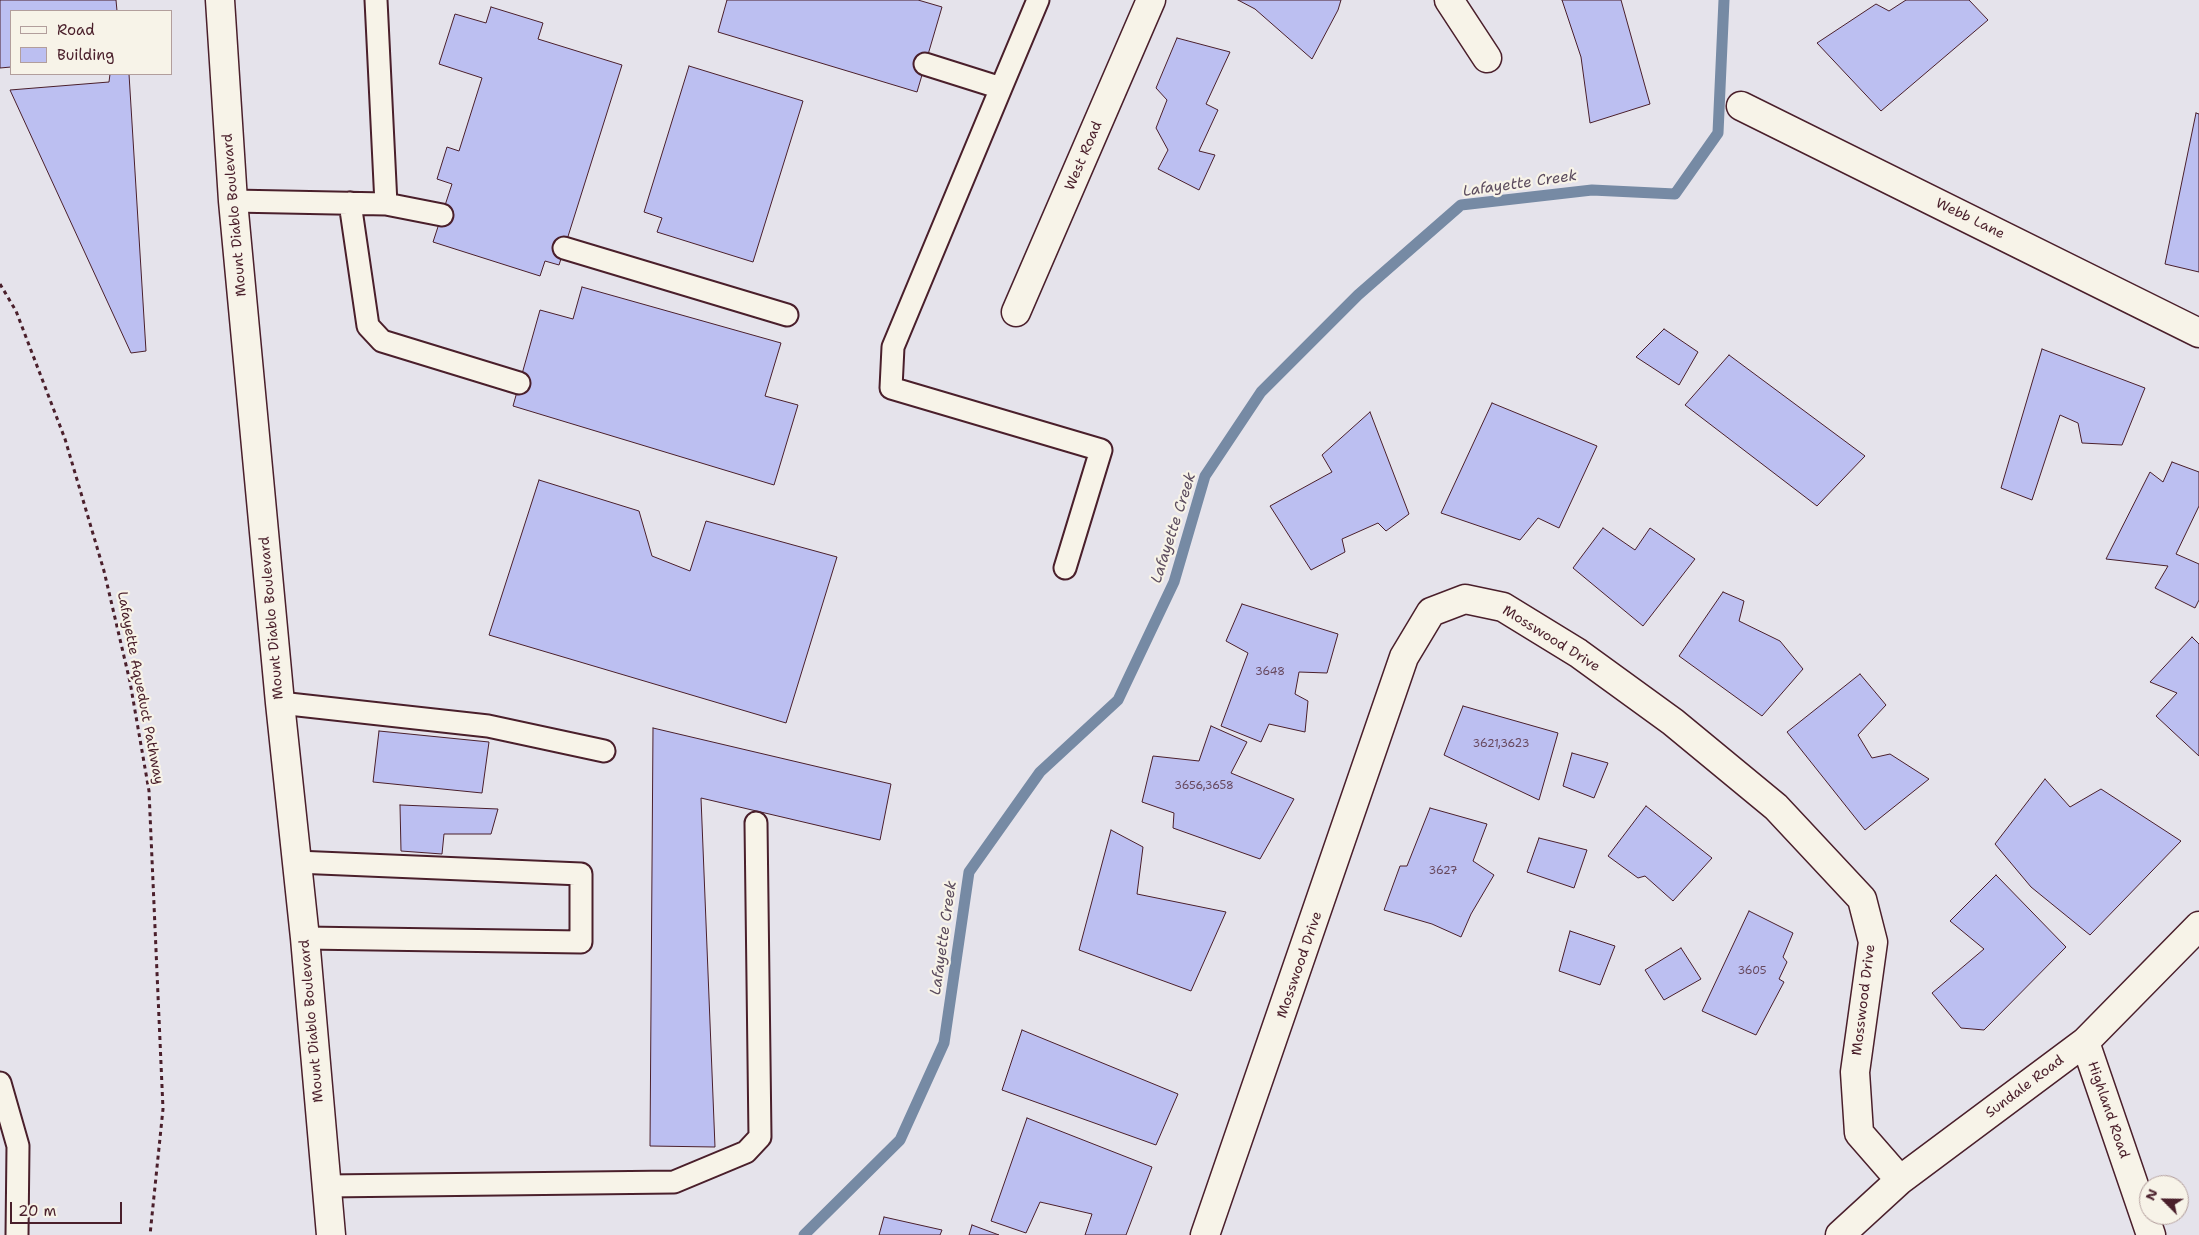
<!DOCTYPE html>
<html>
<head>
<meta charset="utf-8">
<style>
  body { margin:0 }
  #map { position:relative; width:2199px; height:1235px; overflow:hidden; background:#e5e3eb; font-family:"Shantell Sans",sans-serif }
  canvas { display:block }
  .legend { position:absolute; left:10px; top:10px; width:162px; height:65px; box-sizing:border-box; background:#f7f3e8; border:1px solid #b29e9c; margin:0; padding:6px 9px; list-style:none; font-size:15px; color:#4a1f2b }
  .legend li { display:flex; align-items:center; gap:10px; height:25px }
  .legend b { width:25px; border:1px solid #b29e9c }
  .north { position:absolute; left:2139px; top:1175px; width:50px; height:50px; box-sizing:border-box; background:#f7f3e8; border:1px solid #b29e9c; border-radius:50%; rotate:293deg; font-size:14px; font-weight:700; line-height:20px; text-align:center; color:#4a1f2b }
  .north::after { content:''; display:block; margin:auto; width:18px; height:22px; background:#4a1f2b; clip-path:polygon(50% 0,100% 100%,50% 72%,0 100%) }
  .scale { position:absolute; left:10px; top:1202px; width:112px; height:22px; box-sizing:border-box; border:2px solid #4a1f2b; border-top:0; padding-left:6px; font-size:15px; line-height:18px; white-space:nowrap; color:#4a1f2b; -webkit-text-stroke:4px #f7f3e8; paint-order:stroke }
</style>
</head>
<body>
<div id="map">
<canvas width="2199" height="1235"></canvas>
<ul class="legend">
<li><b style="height:6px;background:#f7f3e8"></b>Road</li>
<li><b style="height:14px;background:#bcbff1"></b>Building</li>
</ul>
<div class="north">N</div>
<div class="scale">20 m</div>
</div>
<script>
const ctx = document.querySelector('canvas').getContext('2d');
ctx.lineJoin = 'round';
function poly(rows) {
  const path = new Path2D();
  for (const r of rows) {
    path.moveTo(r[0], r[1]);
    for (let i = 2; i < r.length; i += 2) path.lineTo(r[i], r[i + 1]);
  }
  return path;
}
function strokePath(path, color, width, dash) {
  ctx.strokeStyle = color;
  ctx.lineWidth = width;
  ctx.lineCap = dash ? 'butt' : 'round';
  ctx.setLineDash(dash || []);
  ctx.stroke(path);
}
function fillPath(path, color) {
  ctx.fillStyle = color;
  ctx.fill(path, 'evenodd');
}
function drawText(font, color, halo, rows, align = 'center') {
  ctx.font = font + ' "Shantell Sans",sans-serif';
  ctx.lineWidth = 4.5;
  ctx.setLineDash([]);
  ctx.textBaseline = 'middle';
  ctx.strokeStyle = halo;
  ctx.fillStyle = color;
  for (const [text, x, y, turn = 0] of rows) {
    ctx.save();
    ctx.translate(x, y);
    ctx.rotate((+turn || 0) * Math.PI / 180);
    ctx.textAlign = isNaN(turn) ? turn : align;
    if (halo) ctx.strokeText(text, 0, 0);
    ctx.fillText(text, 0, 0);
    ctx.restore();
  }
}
strokePath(poly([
  [804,1235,900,1140,944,1043,969,872,1040,772,1118,700,1174,582,1205,476,1261,392,1358,295,1461,205,1592,190,1675,194,1718,133,1724,0]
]), '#768aa4', 11);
const building = poly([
  [0,0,116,0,117,11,11,11,11,67,0,68,0,0],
  [727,0,918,0,942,7,917,92,718,32,727,0],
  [1238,0,1341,0,1338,10,1312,59,1255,9,1238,0],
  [1562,0,1621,0,1650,104,1590,123,1581,57,1562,0],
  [1906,0,1969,0,1988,20,1881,111,1817,43,1876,4,1889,11,1906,0],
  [491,7,543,23,538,39,622,65,559,265,545,261,540,276,433,242,452,184,437,179,447,147,459,151,482,78,439,64,455,14,486,23,491,7],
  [1177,38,1230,52,1206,104,1218,110,1199,151,1215,155,1199,190,1158,169,1168,150,1156,128,1167,100,1156,88,1177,38],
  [689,66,803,101,753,262,657,232,662,218,644,212,689,66],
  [110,74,129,74,146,351,131,353,10,90,109,82,110,74],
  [2196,113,2199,114,2199,272,2165,264,2196,113],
  [582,287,781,343,765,396,798,405,774,485,513,406,540,310,573,319,582,287],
  [1664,329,1698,352,1679,385,1636,357,1664,329],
  [2042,349,2145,388,2122,445,2082,443,2078,423,2060,415,2032,500,2001,488,2042,349],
  [1729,355,1865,456,1817,506,1685,405,1729,355],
  [1492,403,1597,446,1559,528,1538,518,1520,540,1441,513,1492,403],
  [1370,412,1409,514,1386,531,1378,523,1342,539,1345,552,1311,570,1270,506,1332,472,1322,455,1370,412],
  [2172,462,2199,472,2199,506,2176,554,2199,564,2199,600,2195,608,2155,588,2168,566,2106,559,2150,472,2163,482,2172,462],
  [539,480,639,511,652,556,690,571,706,521,837,557,786,723,489,635,539,480],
  [1603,528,1635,550,1650,528,1695,559,1643,626,1573,568,1603,528],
  [1723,592,1744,601,1739,621,1780,641,1803,669,1762,716,1679,656,1723,592],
  [1242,604,1338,634,1327,673,1299,672,1295,694,1308,701,1305,732,1269,724,1261,742,1221,726,1248,653,1226,641,1242,604],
  [2192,637,2199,644,2199,756,2156,716,2177,693,2150,682,2192,637],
  [1860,674,1886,705,1858,735,1872,758,1890,754,1929,779,1865,830,1787,732,1860,674],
  [1463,706,1558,733,1539,800,1444,755,1463,706],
  [1211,726,1247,742,1231,773,1294,799,1260,859,1173,828,1174,813,1142,802,1153,756,1199,761,1211,726],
  [653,728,891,784,880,840,701,798,715,1147,650,1146,653,728],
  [379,731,489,742,482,793,373,782,379,731],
  [1572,753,1608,763,1594,798,1563,786,1572,753],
  [2045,779,2070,807,2101,789,2181,841,2090,935,2031,887,1995,844,2045,779],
  [400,805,498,809,491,834,444,834,442,854,401,851,400,805],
  [1646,806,1712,858,1673,901,1645,876,1638,878,1608,856,1646,806],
  [1430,808,1487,824,1473,861,1494,875,1471,914,1461,937,1432,924,1384,910,1400,866,1407,866,1430,808],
  [1111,830,1143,847,1137,894,1226,912,1191,991,1079,950,1111,830],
  [1539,838,1587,850,1574,888,1527,872,1539,838],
  [1996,875,2066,947,1984,1030,1961,1028,1932,993,1984,949,1950,921,1996,875],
  [1749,911,1793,933,1783,957,1787,962,1779,979,1784,982,1756,1035,1702,1011,1749,911],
  [1570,931,1615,946,1600,985,1559,971,1570,931],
  [1681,948,1701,979,1664,1000,1645,970,1681,948],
  [1022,1030,1178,1094,1156,1145,1002,1090,1022,1030],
  [1027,1118,1152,1167,1126,1235,1085,1235,1092,1214,1040,1202,1026,1233,991,1221,1027,1118],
  [884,1217,942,1230,940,1235,879,1235,884,1217],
  [972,1225,999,1235,969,1235,972,1225]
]);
fillPath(building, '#bcbff1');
strokePath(building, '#4a1f2b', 1);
const service = poly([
  [925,64,1001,88,1038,0],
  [1001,88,893,347,891,388,1101,450,1065,568],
  [233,201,386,204,376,0],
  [350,203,368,326,382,341,519,383],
  [386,204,442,215],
  [564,248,787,315],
  [280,703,488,726,604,751],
  [296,862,581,874,581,942,305,938],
  [0,1083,18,1146,17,1235],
  [326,1186,674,1182,746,1152,760,1137,756,823]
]);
const minor = poly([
  [1449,0,1487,58],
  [1741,106,2199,333],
  [1016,312,1151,0],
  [2085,1042,2151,1235],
  [1205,1235,1404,657,1431,612,1465,599,1503,607,1578,653,1673,722,1776,807,1862,899,1873,942,1855,1072,1859,1133,1900,1180],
  [1840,1235,1900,1180,2085,1042,2199,926]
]);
const secondary = poly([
  [220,0,233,201,280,703,305,938,331,1235]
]);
strokePath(service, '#4a1f2b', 25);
strokePath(minor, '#4a1f2b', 31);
strokePath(secondary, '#4a1f2b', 31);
strokePath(poly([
  [0,284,16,311,65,439,104,571,130,682,149,791,163,1109,150,1235]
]), '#4a1f2b', 3, [4, 4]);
strokePath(service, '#f7f3e8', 21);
strokePath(minor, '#f7f3e8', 28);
strokePath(secondary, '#f7f3e8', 28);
drawText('11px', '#66475c', null, [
  ["3648",1270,672],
  ["3621,3623",1501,744],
  ["3656,3658",1204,786],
  ["3627",1443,871],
  ["3605",1752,971]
]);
drawText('14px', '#4a1f2b', '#f7f3e8', [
  ["West Road",1084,156,-67],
  ["Mount Diablo Boulevard",235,215,-95],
  ["Webb Lane",1970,219,26],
  ["Mount Diablo Boulevard",272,618,-95],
  ["Mosswood Drive",1551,639,32],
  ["Lafayette Aqueduct Pathway",140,688,79],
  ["Mosswood Drive",1300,965,-71],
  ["Mosswood Drive",1864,1000,-83],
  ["Mount Diablo Boulevard",312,1021,-95],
  ["Sundale Road",2025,1087,-37],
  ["Highland Road",2108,1110,71]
]);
drawText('italic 15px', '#5c4c5e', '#f7f3e8', [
  ["Lafayette Creek",1520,184,-8],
  ["Lafayette Creek",1174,528,-72],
  ["Lafayette Creek",944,938,-82]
]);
</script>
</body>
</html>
